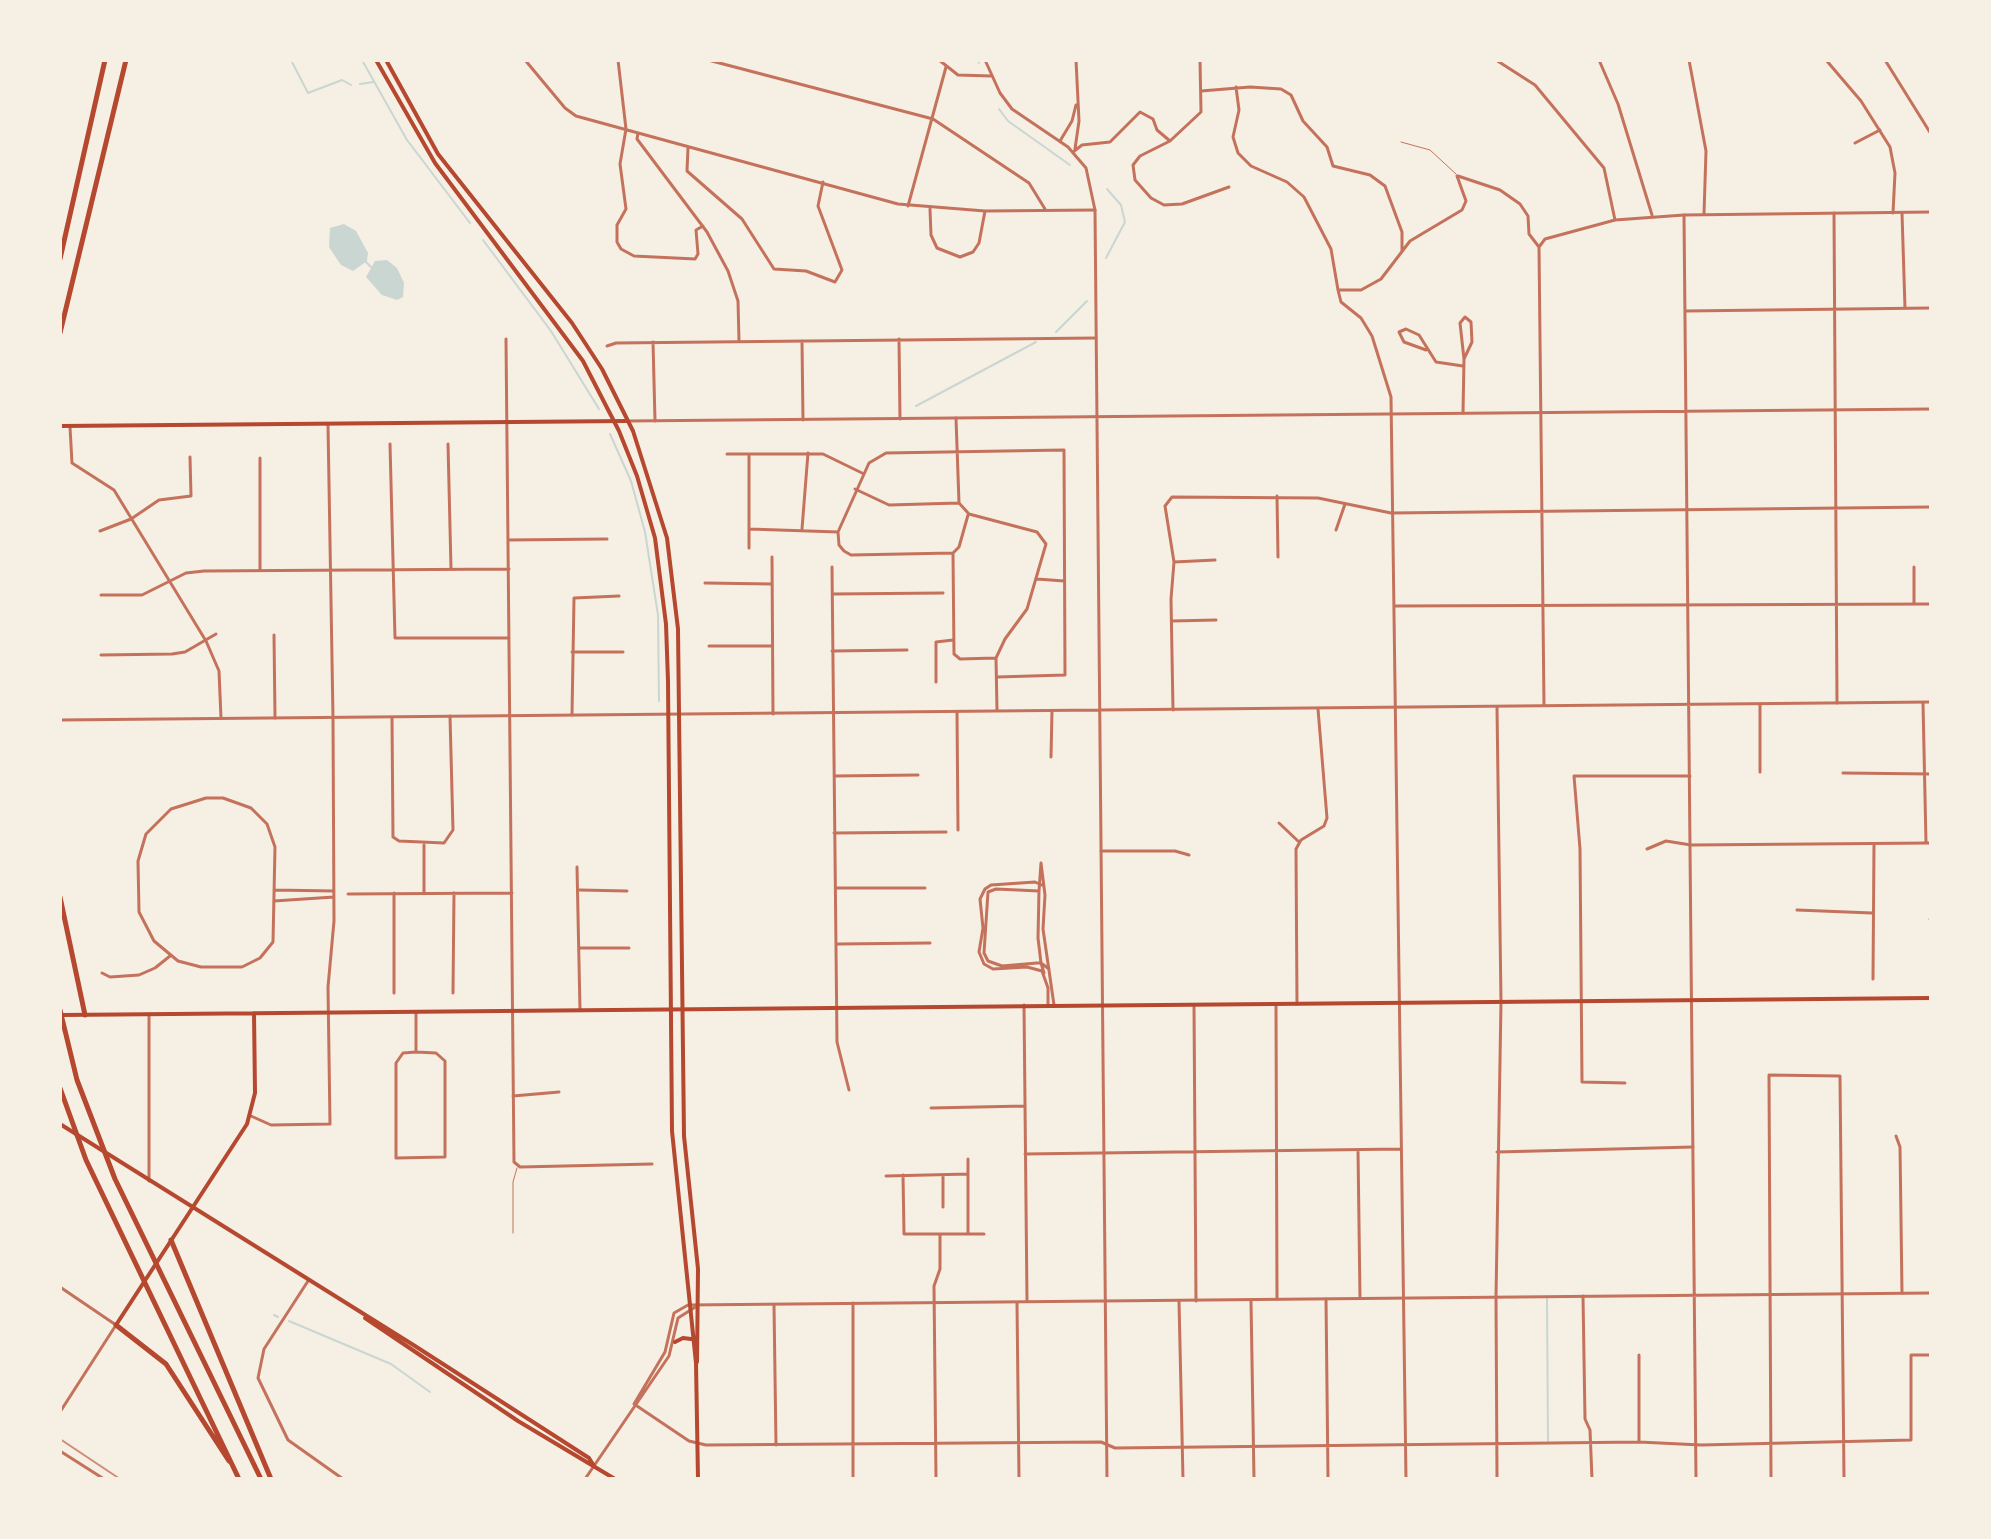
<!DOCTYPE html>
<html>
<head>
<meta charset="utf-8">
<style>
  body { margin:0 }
  #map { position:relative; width:1991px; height:1539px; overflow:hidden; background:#f6efe4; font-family:"Nunito Sans",sans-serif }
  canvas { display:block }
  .frame { position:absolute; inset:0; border:62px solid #f6efe4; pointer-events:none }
</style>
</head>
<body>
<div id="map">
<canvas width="1991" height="1539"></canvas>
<div class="frame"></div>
</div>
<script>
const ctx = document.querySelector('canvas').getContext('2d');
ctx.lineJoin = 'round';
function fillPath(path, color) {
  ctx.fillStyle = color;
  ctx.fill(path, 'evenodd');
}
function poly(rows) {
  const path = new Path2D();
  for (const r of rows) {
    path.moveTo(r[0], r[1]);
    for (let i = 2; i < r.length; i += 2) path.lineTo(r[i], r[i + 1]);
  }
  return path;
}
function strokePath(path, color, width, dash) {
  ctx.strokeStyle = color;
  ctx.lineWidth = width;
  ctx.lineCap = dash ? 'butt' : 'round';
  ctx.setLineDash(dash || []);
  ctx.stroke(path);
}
fillPath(poly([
  [344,224,356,231,368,253,367,261,353,271,341,265,329,247,330,228],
  [387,260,397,268,404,283,403,297,397,300,382,295,366,277,375,261]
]), '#c9d6d2');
strokePath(poly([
  [291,60,308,93,342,80,351,85],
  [362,60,407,140,470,223],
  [978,60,979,63],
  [360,84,374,82],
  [999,109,1008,121,1070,165],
  [483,240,551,331,599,409],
  [1106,258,1125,222,1121,205,1107,189],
  [366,262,371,267],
  [1056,332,1087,301],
  [916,406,1036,342],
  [610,434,631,481,645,532,658,615,659,701],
  [1547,1298,1548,1443],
  [274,1315,278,1317],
  [289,1321,391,1364,430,1392]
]), '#c9d6d2', 2);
strokePath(poly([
  [1401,142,1430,150,1456,174],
  [513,1233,513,1182,517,1168]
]), '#c5725c', 1);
strokePath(poly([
  [525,60,565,108,576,116,898,204,985,211,1095,210],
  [618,60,626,129,620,164,626,209,617,225,617,242,621,249,634,256,695,259,698,254,696,230,703,226],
  [708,60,933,119,1029,183,1045,209],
  [939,60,958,75,991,76],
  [1496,60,1535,85,1604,168,1615,220],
  [1599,60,1618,104,1652,215],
  [1689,60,1706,151,1704,214],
  [1826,60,1861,101,1890,147,1895,173,1893,213],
  [1885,60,1931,134],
  [1236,87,1239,110,1233,137,1238,153,1251,166,1287,182,1304,197,1331,249,1338,290],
  [1201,91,1250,87,1281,89,1291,95,1303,121,1327,147,1333,166,1370,175,1385,186,1402,232,1402,251],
  [638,133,637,139,707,232,728,271,738,301,739,341],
  [1060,141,1072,121,1076,105],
  [1170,141,1140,156,1133,165,1135,180,1151,198,1164,205,1182,204,1229,187],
  [1855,143,1880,130],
  [688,148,687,171,742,219,774,269,806,271,835,282,842,270,818,206,823,182],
  [1075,149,1079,121,1076,60],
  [1073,152,1082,145,1110,142,1140,112,1153,119,1157,130,1170,141,1201,112,1200,60],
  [1458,176,1500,190,1520,204,1528,216,1529,234,1539,247,1544,705],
  [908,206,946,67],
  [930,209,931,235,937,248,960,257,973,252,979,243,985,211],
  [1834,213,1837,703],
  [1902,213,1905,308],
  [1539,247,1545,239,1615,220,1684,215],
  [1686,311,1931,308],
  [506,339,514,1162,520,1167,652,1164],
  [899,339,900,419],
  [802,341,803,420],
  [653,342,655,421],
  [607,346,616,343,1096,338],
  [1426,350,1404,342,1399,332,1406,329,1419,335,1436,362,1463,366],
  [1463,413,1464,359,1460,323,1465,317,1471,322,1472,342,1464,359],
  [956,418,959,503],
  [70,427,72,463,114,490,206,641,219,671,221,718],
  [390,444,395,638,509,638],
  [448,444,451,569],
  [727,454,823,454,862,473],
  [260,458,260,570],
  [855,489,889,505,959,503],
  [1277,496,1278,557],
  [959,503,969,514],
  [969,514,1037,532,1046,544,1027,609,1005,639,996,658,997,710],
  [968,515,959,547,953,553,954,654,960,659,996,658],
  [749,529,838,532],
  [802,529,808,453],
  [1336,530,1345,504],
  [100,531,131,519,159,500,191,496,190,457],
  [508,540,607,539],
  [749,548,749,456],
  [953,553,851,555,844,551,839,545,838,532,869,463,886,453,1064,450,1065,675,997,677],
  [772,557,773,714],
  [1174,562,1215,560],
  [832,567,837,1042,849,1090],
  [1914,567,1914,604],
  [1037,579,1064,581],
  [705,583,772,584],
  [833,594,943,593],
  [101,595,142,595,186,573,204,571,509,569],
  [1394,606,1931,604],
  [1172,621,1216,620],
  [274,635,275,718],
  [709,646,772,646],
  [832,651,907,650],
  [572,652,623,652],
  [101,655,172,654,185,652,216,634],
  [936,682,936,642,953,640],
  [1923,703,1926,843],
  [1760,705,1760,772],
  [1497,707,1501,1002,1496,1297,1497,1479],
  [1173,710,1171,599,1174,562,1165,506,1172,497,1318,498,1391,513,1931,507],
  [957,712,958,830],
  [572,715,574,598,619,596],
  [392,718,393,837,399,841,444,843,453,830,450,716],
  [1051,757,1052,711],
  [1843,773,1931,774],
  [834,776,918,775],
  [206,798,223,798,251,808,267,824,275,847,273,942,260,958,242,967,201,967,178,961,154,941,139,912,138,861,146,834,171,809,206,798],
  [1279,823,1299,842],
  [834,833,946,832],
  [424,845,424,893],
  [1647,849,1666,841,1691,845,1931,843],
  [1101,851,1175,851,1189,855],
  [577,867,580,1010],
  [1044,886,1035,882,991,885,985,889,980,899,983,928,979,952,984,964,993,969,1027,967,1042,971,1048,988,1048,1005],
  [837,888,925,888],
  [274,890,334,891],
  [580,890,627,891],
  [1039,891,1041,863,1045,895,1043,929,1054,1005],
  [394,893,394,993],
  [348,894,512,893],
  [274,901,334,897],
  [1797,910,1872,913],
  [1930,919,1931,919],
  [838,944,930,943],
  [580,948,629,948],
  [102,973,110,977,139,975,155,968,170,956],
  [1044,973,1041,963,1038,938,1039,891,996,889,988,892,984,953,988,961,1002,966,1037,963,1041,963,1049,969],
  [1873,979,1874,844],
  [453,993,454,893],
  [1276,1004,1277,1299],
  [1297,1004,1296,849,1301,840,1324,826,1327,818,1318,709],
  [1024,1005,1027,1301],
  [1194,1005,1196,1301],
  [416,1013,416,1052,403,1053,396,1063,396,1158,445,1157,445,1061,436,1053,416,1052],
  [149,1014,149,1181],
  [1625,1083,1582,1082,1580,849,1574,776,1690,776],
  [513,1096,559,1092],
  [931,1108,1025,1106],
  [251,1116,271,1125,330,1124,328,987,334,921,333,718,328,425],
  [1896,1136,1900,1147,1902,1293],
  [1358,1150,1360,1298],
  [1497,1152,1693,1147],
  [1025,1154,1400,1149],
  [968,1159,968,1234],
  [903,1175,904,1234,984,1234],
  [943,1175,943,1207],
  [886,1176,968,1174],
  [308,1281,264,1349,258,1378,288,1440,343,1479],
  [60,1287,116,1325],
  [1583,1296,1585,1419,1590,1430,1592,1479],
  [1326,1299,1328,1479],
  [1179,1301,1183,1479],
  [1251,1301,1254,1479],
  [853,1303,853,1479],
  [1017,1303,1019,1479],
  [774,1305,776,1445],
  [1639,1355,1639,1442],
  [637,1406,689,1441,706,1445,1101,1442,1115,1448,1639,1442,1701,1445,1911,1440,1911,1355,1931,1355],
  [60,1451,104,1479],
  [936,1479,934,1286,940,1269,940,1234],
  [1406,1479,1391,397,1372,336,1361,318,1341,302,1338,290,1361,290,1381,279,1410,241,1462,210,1466,201,1457,176],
  [1771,1479,1769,1075,1840,1076,1844,1479]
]), '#c5725c', 3);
strokePath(poly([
  [985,60,1000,93,1012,109,1068,147,1086,168,1095,210,1107,1479],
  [627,421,1931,409],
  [60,720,1931,702],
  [634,1404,665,1352,674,1313,688,1305,1931,1293],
  [60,1412,116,1325],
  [585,1479,669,1356,678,1318,697,1306],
  [1696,1479,1684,215,1931,212]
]), '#c5725c', 3);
strokePath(poly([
  [60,426,627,421],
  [62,1015,1931,998],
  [60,1124,415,1346,589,1458,594,1466],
  [365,1318,518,1421,615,1479],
  [116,1325,247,1124,255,1093,254,1013]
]), '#b5482f', 4);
strokePath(poly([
  [376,60,435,163,583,361,619,431,637,476,655,538,666,624,668,681,672,1131,696,1363,698,1479],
  [386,60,438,154,572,323,602,369,633,431,667,538,678,629,684,1136,698,1269,697,1362],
  [675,1342,683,1338,691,1339]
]), '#b5482f', 4);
strokePath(poly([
  [60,259,105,60],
  [60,333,126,60],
  [60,897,85,1015],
  [60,1010,77,1080,115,1179,261,1479],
  [60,1088,86,1160,239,1479],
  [171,1240,271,1479],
  [116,1325,166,1364,229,1461]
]), '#b5482f', 5);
strokePath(poly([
  [60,1439,120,1479]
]), '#cf8b77', 2);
</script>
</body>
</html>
